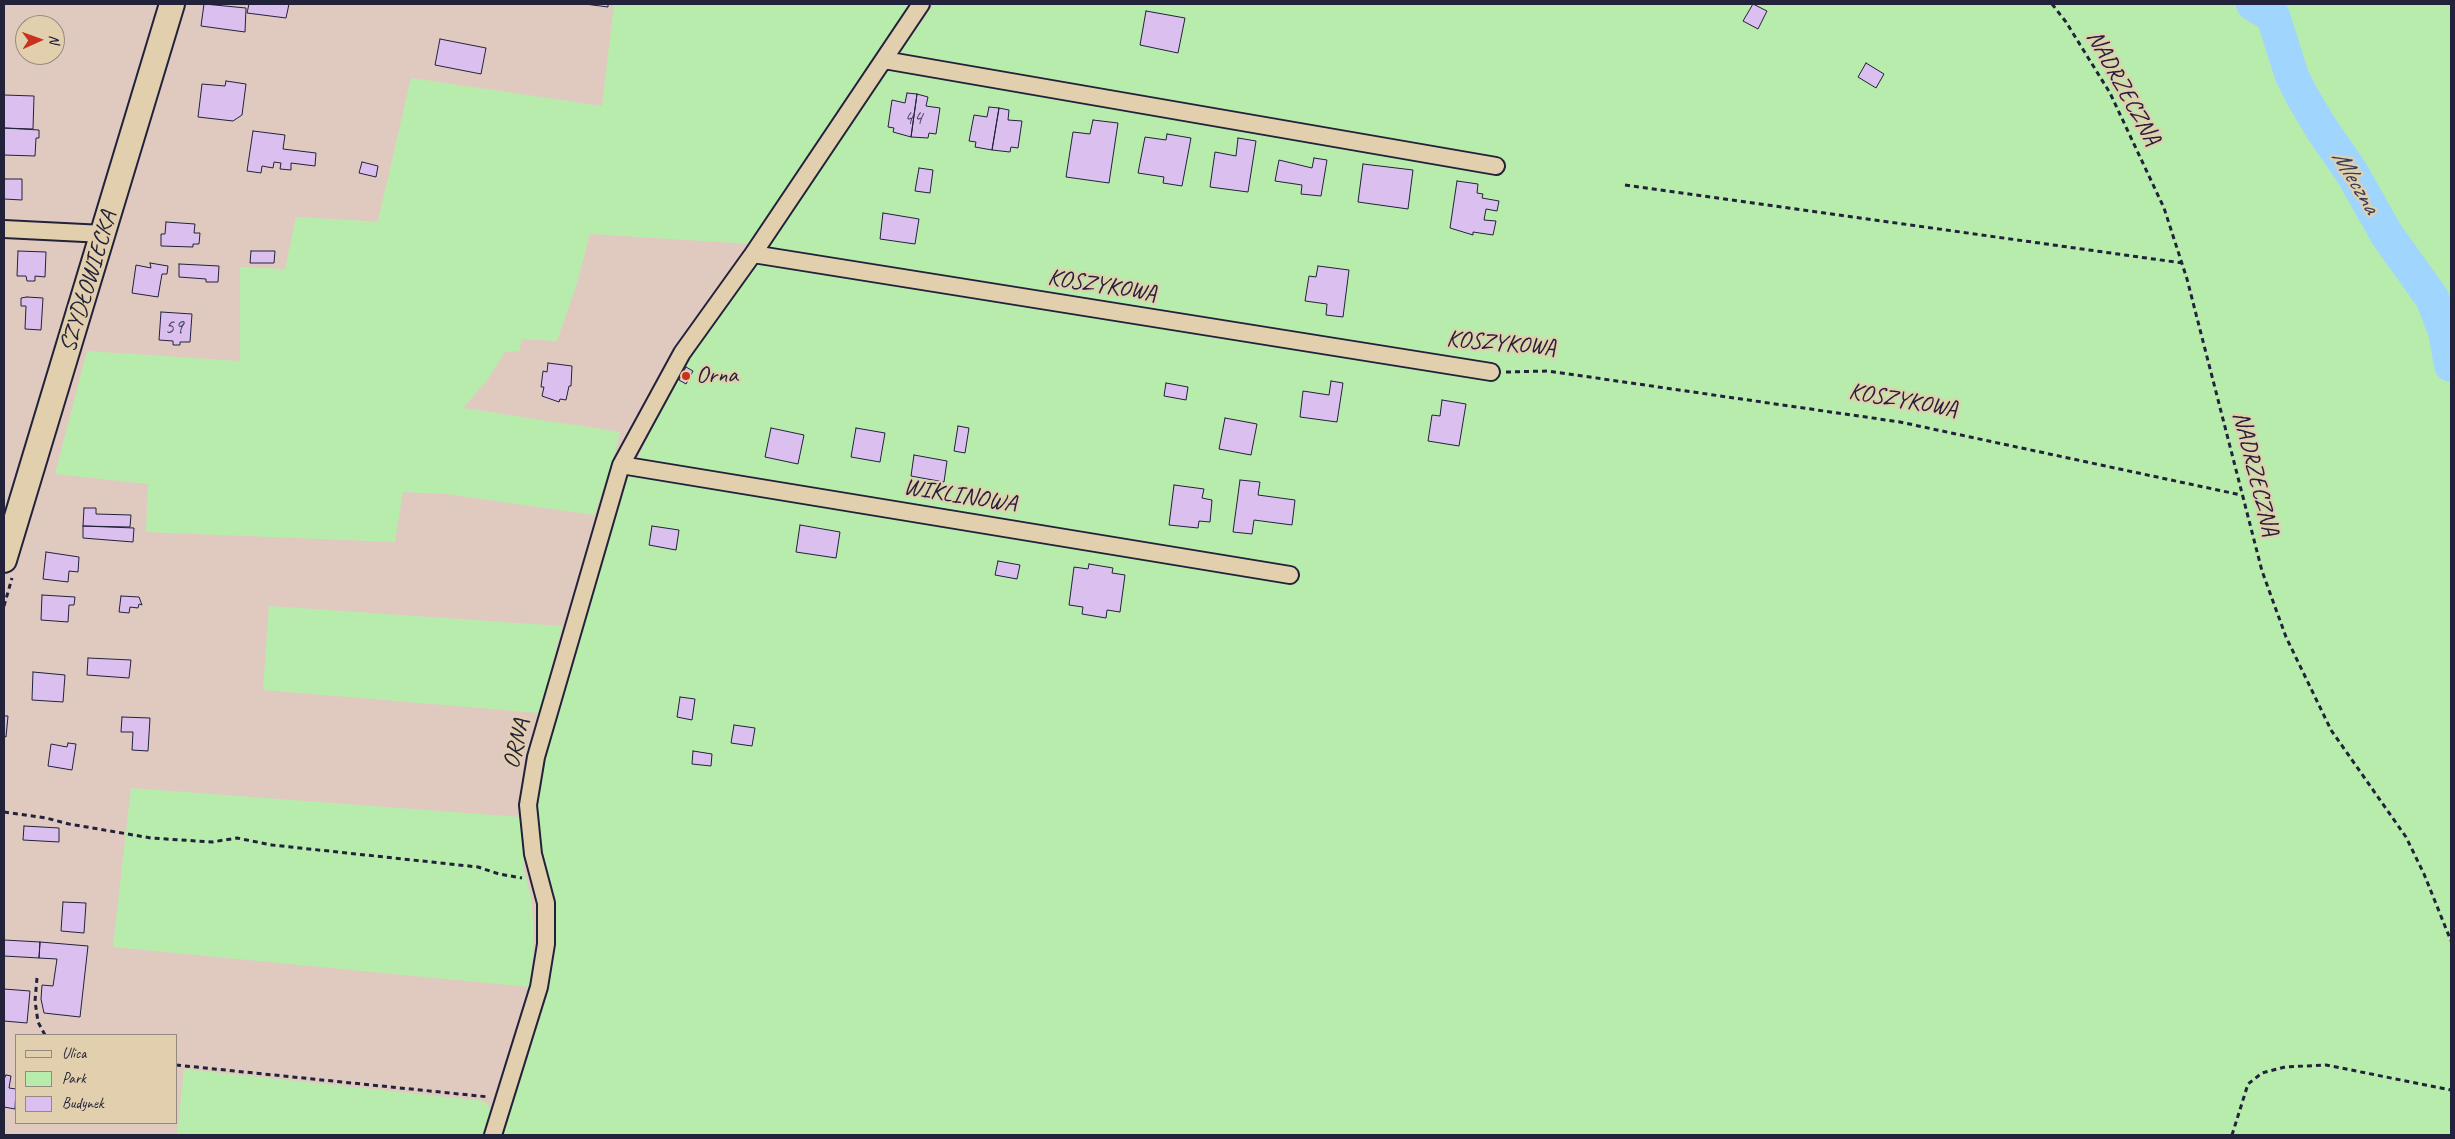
<!DOCTYPE html>
<html>
<head>
<meta charset="utf-8">
<style>
  body { margin:0 }
  #map { position:relative; width:2455px; height:1139px; overflow:hidden; background:#e0cac0; font-family:Caveat,sans-serif }
  canvas { display:block }
  .frame { position:absolute; inset:0; border:5px solid #22223b; pointer-events:none }
  .legend { position:absolute; left:15px; top:1034px; width:162px; height:90px; box-sizing:border-box; background:#e2cfad; border:1px solid #958a7f; margin:0; padding:6px 9px; list-style:none; font-size:15px; color:#22223b }
  .legend li { display:flex; align-items:center; gap:10px; height:25px }
  .legend b { width:25px; border:1px solid #958a7f }
  .north { position:absolute; left:15px; top:15px; width:50px; height:50px; box-sizing:border-box; background:#e2cfad; border:1px solid #958a7f; border-radius:50%; rotate:88deg; font-size:14px; font-weight:700; line-height:20px; text-align:center; color:#22223b }
  .north::after { content:''; display:block; margin:auto; width:18px; height:22px; background:#c8321e; clip-path:polygon(50% 0,100% 100%,50% 72%,0 100%) }
</style>
</head>
<body>
<div id="map">
<canvas width="2455" height="1139"></canvas>
<div class="frame"></div>
<ul class="legend">
<li><b style="height:6px;background:#e2cfad"></b>Ulica</li>
<li><b style="height:14px;background:#b8ecad"></b>Park</li>
<li><b style="height:14px;background:#dbbfee"></b>Budynek</li>
</ul>
<div class="north">N</div>
</div>
<script>
const ctx = document.querySelector('canvas').getContext('2d');
ctx.lineJoin = 'round';
function fillPath(path, color) {
  ctx.fillStyle = color;
  ctx.fill(path, 'evenodd');
}
function poly(rows) {
  const path = new Path2D();
  for (const r of rows) {
    path.moveTo(r[0], r[1]);
    for (let i = 2; i < r.length; i += 2) path.lineTo(r[i], r[i + 1]);
  }
  return path;
}
function strokePath(path, color, width, dash) {
  ctx.strokeStyle = color;
  ctx.lineWidth = width;
  ctx.lineCap = dash ? 'butt' : 'round';
  ctx.setLineDash(dash || []);
  ctx.stroke(path);
}
function drawText(font, color, halo, rows, align = 'center') {
  ctx.font = font + ' Caveat,sans-serif';
  ctx.lineWidth = 4.5;
  ctx.setLineDash([]);
  ctx.textBaseline = 'middle';
  ctx.strokeStyle = halo;
  ctx.fillStyle = color;
  for (const [text, x, y, turn = 0] of rows) {
    ctx.save();
    ctx.translate(x, y);
    ctx.rotate((+turn || 0) * Math.PI / 180);
    ctx.textAlign = isNaN(turn) ? turn : align;
    if (halo) ctx.strokeText(text, 0, 0);
    ctx.fillText(text, 0, 0);
    ctx.restore();
  }
}
fillPath(poly([
  [614,4,914,4,879,49,751,244,590,234,577,283,557,341,522,339,519,351,505,352,488,379,463,408,620,432,612,464,594,515,446,494,403,492,395,542,146,532,148,484,55,474,87,351,240,361,240,267,285,269,296,217,384,222,378,221,411,78,602,106],
  [934,4,2451,4,2451,1135,502,1135,546,988,544,872,535,798,545,752,620,494,685,361],
  [269,606,562,626,540,713,263,690],
  [131,788,520,817,524,869,531,898,533,922,533,955,529,987,113,947],
  [184,1069,484,1101,491,1109,492,1118,486,1135,177,1135]
]), '#b8ecad');
strokePath(poly([
  [2253,4,2273,16,2292,76,2301,94,2321,128,2352,173,2387,235,2432,298,2445,332,2451,365]
]), '#a0d5fe', 34);
const building = poly([
  [204,4,246,8,245,32,201,26,204,4],
  [249,4,289,4,286,18,247,13,249,4],
  [585,4,608,4,608,7,585,4],
  [1753,4,1767,11,1758,29,1743,21,1753,4],
  [1146,11,1185,18,1178,53,1140,45,1146,11],
  [440,39,486,48,481,74,435,65,440,39],
  [1866,63,1884,74,1876,88,1858,77,1866,63],
  [226,81,246,84,242,115,233,121,198,117,202,84,225,86,226,81],
  [907,93,917,94,911,137,893,132,894,128,888,127,892,100,905,103,907,93],
  [917,94,928,97,926,106,940,108,936,134,929,133,928,138,911,137,917,94],
  [4,95,34,96,33,129,4,128,4,95],
  [989,107,999,108,992,150,975,147,976,142,969,141,974,115,987,117,989,107],
  [999,108,1009,110,1008,120,1022,121,1018,148,1011,147,1010,152,992,150,999,108],
  [1093,120,1118,123,1109,183,1066,177,1073,132,1090,134,1093,120],
  [4,128,39,130,39,138,36,138,35,156,4,155,4,128],
  [253,131,285,135,283,149,316,153,315,166,291,163,291,170,280,169,281,163,274,162,273,168,262,166,261,173,247,171,253,131],
  [1167,134,1191,138,1182,186,1163,183,1164,177,1138,173,1145,137,1166,140,1167,134],
  [1238,138,1256,141,1248,192,1210,187,1215,152,1236,156,1238,138],
  [1314,158,1327,160,1321,196,1301,194,1302,185,1275,181,1279,160,1312,168,1314,158],
  [362,162,378,166,376,177,359,173,362,162],
  [1363,164,1413,170,1408,209,1358,202,1363,164],
  [919,168,933,170,930,193,915,191,919,168],
  [4,179,22,179,22,200,4,199,4,179],
  [1457,181,1478,184,1477,193,1483,194,1482,198,1499,201,1497,211,1486,209,1484,220,1496,221,1493,235,1473,232,1473,235,1450,228,1457,181],
  [883,213,919,219,915,244,880,239,883,213],
  [166,222,195,224,194,233,200,233,199,244,193,244,193,247,161,246,161,234,165,234,166,222],
  [18,251,46,252,45,277,35,276,35,281,27,281,26,276,17,276,18,251],
  [251,251,275,251,274,263,250,263,251,251],
  [150,263,168,266,167,274,162,274,158,297,132,293,136,265,151,268,150,263],
  [179,264,219,266,218,282,206,282,206,279,179,277,179,264],
  [1318,266,1349,270,1343,317,1326,315,1327,304,1305,301,1309,276,1316,277,1318,266],
  [27,297,43,298,41,330,25,329,26,306,21,306,21,298,27,297],
  [161,312,192,314,190,342,180,342,180,345,173,345,173,341,159,340,161,312],
  [548,363,572,366,571,386,569,386,566,400,560,399,559,402,542,396,544,387,541,387,543,371,547,372,548,363],
  [686,367,693,371,686,384,679,380,686,367],
  [1331,381,1343,383,1337,422,1300,417,1303,391,1329,395,1331,381],
  [1166,383,1188,387,1186,400,1164,396,1166,383],
  [1442,400,1466,404,1459,446,1428,441,1432,415,1440,416,1442,400],
  [1225,418,1257,424,1251,455,1219,449,1225,418],
  [958,426,969,428,965,453,954,451,958,426],
  [771,428,804,435,798,464,765,457,771,428],
  [856,428,885,433,880,462,851,457,856,428],
  [914,455,947,461,944,482,911,476,914,455],
  [1240,480,1260,482,1258,495,1295,500,1292,525,1254,520,1252,534,1233,532,1240,480],
  [1174,485,1204,489,1202,498,1212,500,1210,522,1199,521,1198,528,1169,525,1174,485],
  [84,508,96,508,96,514,131,515,130,527,83,526,84,508],
  [800,525,840,532,836,558,796,552,800,525],
  [83,526,134,528,133,542,83,538,83,526],
  [652,526,679,530,676,550,649,545,652,526],
  [46,552,79,557,78,572,69,571,68,582,43,579,46,552],
  [998,561,1020,565,1017,579,995,575,998,561],
  [1089,564,1113,568,1112,573,1125,575,1120,612,1107,610,1106,618,1082,614,1083,607,1069,605,1074,567,1088,569,1089,564],
  [42,595,75,597,74,605,69,605,68,622,41,620,42,595],
  [121,596,139,597,142,605,139,604,138,608,130,607,129,613,119,612,121,596],
  [88,658,131,660,129,678,87,675,88,658],
  [33,672,65,675,63,702,32,700,33,672],
  [680,697,695,699,692,720,677,717,680,697],
  [4,716,8,716,6,737,4,736,4,716],
  [122,717,150,718,148,751,132,750,133,732,121,732,122,717],
  [734,725,755,728,752,746,731,743,734,725],
  [68,743,76,744,72,770,48,766,51,744,67,747,68,743],
  [693,751,712,754,711,766,692,764,693,751],
  [24,826,59,828,59,842,23,840,24,826],
  [63,902,86,903,84,933,61,931,63,902],
  [4,940,40,942,39,958,4,956,4,940],
  [40,942,88,946,80,1017,44,1013,41,999,42,985,53,986,57,959,39,958,40,942],
  [4,989,30,991,27,1023,4,1021,4,989],
  [6,1075,11,1076,9,1088,16,1089,15,1109,4,1107,4,1079,6,1075]
]);
fillPath(building, '#dbbfee');
strokePath(building, '#22223b', 1);
const street = poly([
  [884,60,1496,166],
  [4,229,104,234],
  [753,254,1491,372],
  [621,465,1290,575],
  [493,1135,539,987,546,944,546,903,533,854,528,805,536,757,621,465,682,353,753,254,921,4]
]);
const secondary = poly([
  [4,560,172,4]
]);
strokePath(street, '#22223b', 20);
strokePath(secondary, '#22223b', 28);
strokePath(poly([
  [2052,4,2066,22,2110,93,2164,208,2187,279,2262,571,2286,637,2331,730,2406,837,2424,874,2451,941],
  [1625,185,2182,263],
  [1506,372,1548,371,1900,422,2241,495],
  [4,606,12,578],
  [4,812,46,818,69,824,151,838,212,842,237,838,272,845,478,867,499,874,522,878],
  [37,978,35,1001,38,1022,45,1035],
  [176,1065,489,1097],
  [2232,1135,2248,1084,2262,1073,2285,1067,2326,1065,2451,1090]
]), '#22223b', 3, [5, 4]);
strokePath(street, '#e2cfad', 16);
strokePath(secondary, '#e2cfad', 24);
for (const [x, y, r, color] of [
  [686,376,5,"#c8321e"]
]) {
  const dot = new Path2D();
  dot.arc(x, y, r, 0, 2 * Math.PI);
  ctx.fillStyle = color;
  ctx.fill(dot);
  strokePath(dot, '#e2cfad', 2);
}
drawText('21px', '#504968', null, [
  ["44",913,118],
  ["59",174,327]
]);
drawText('24px', '#22223b', '#e2cfad', [
  ["NADRZECZNA",2123,88,61],
  ["SZYDŁOWIECKA",89,282,-73],
  ["KOSZYKOWA",1102,286,9],
  ["KOSZYKOWA",1501,344,5],
  ["KOSZYKOWA",1903,401,10],
  ["NADRZECZNA",2255,474,76],
  ["WIKLINOWA",960,496,9],
  ["ORNA",517,744,-77]
]);
drawText('24px', '#22223b', '#e2cfad', [
  ["Orna",696,376]
], 'left');
drawText('italic 25px', '#353d58', '#e2cfad', [
  ["Mleczna",2355,182,59]
]);
</script>
</body>
</html>
